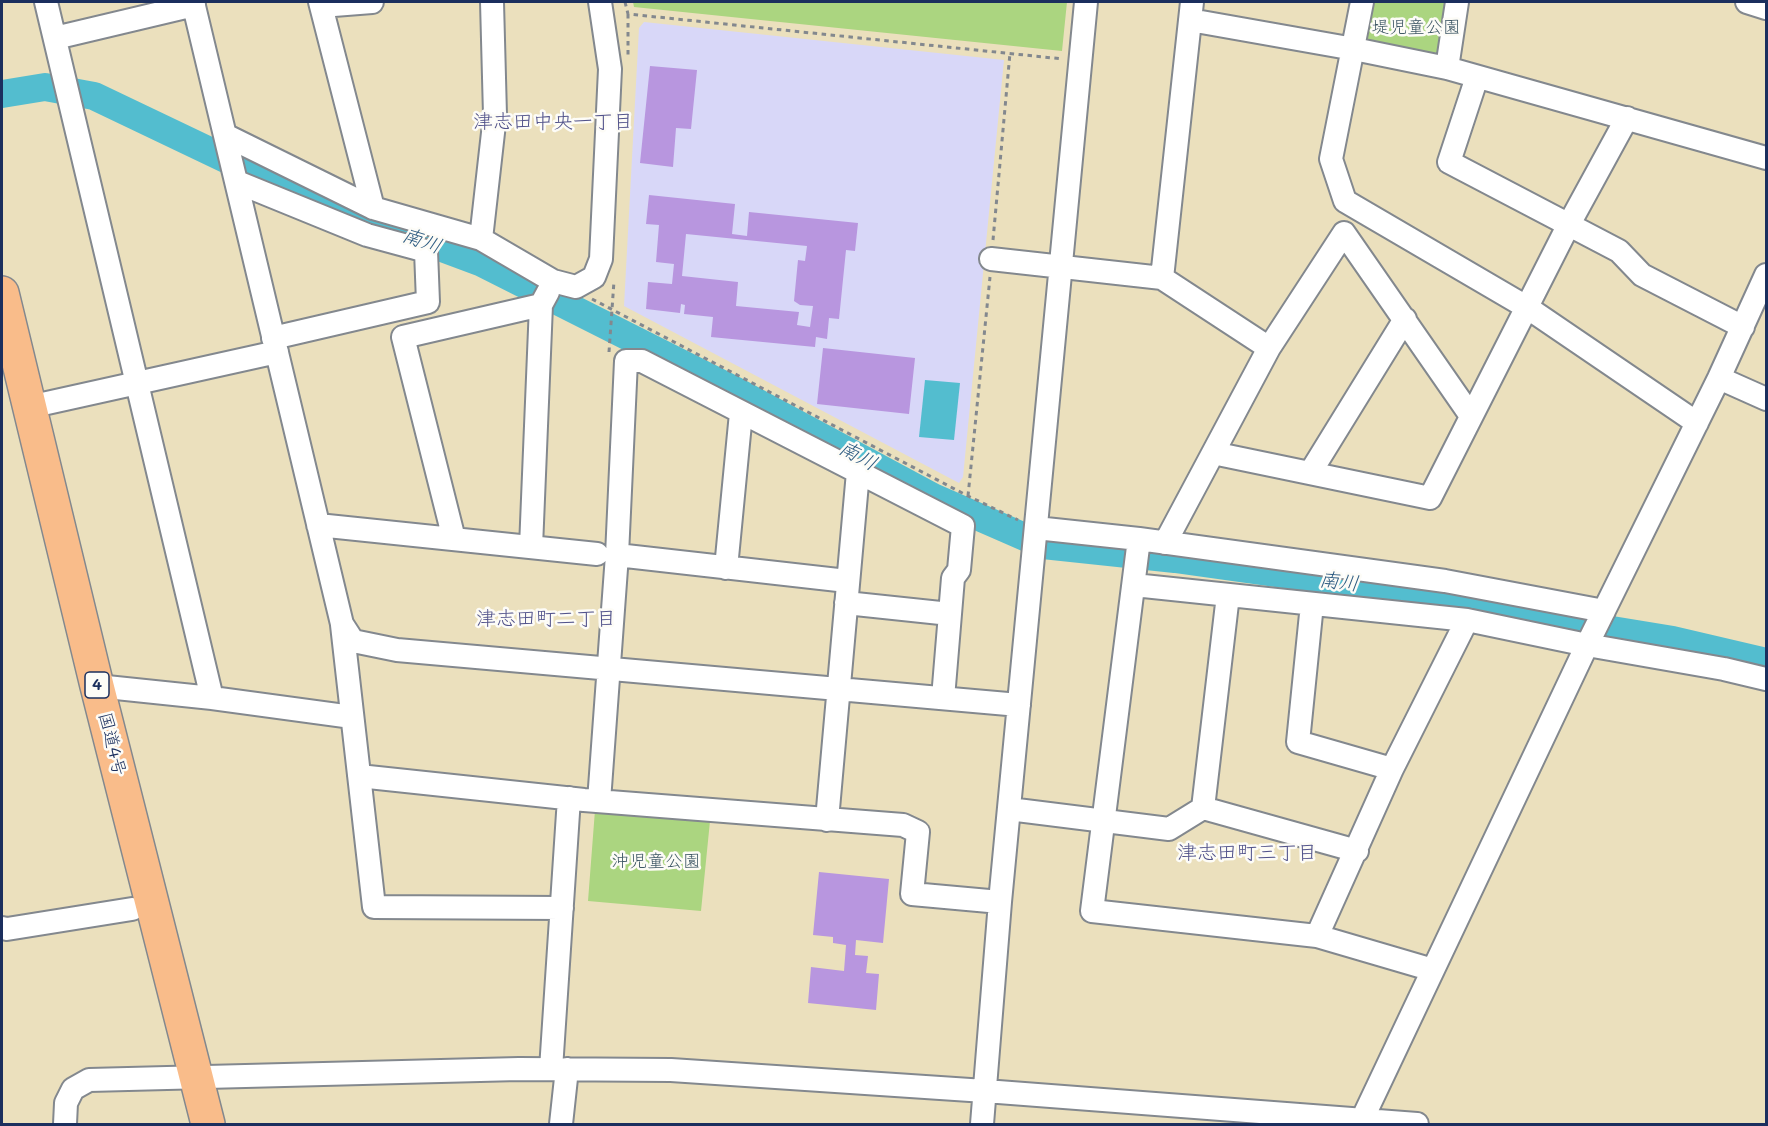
<!DOCTYPE html>
<html>
<head>
<meta charset="utf-8">
<style>
  body { margin:0 }
  #map { position:relative; width:1768px; height:1126px; overflow:hidden; background:#ebe0bd; font-family:Mali,sans-serif }
  canvas { display:block }
  .frame { position:absolute; inset:0; border:3px solid #1b2f5e; pointer-events:none }
</style>
</head>
<body>
<div id="map">
<canvas width="1768" height="1126"></canvas>
<div class="frame"></div>
</div>
<script>
const ctx = document.querySelector('canvas').getContext('2d');
ctx.lineJoin = 'round';
function fillPath(path, color) {
  ctx.fillStyle = color;
  ctx.fill(path, 'evenodd');
}
function poly(rows) {
  const path = new Path2D();
  for (const r of rows) {
    path.moveTo(r[0], r[1]);
    for (let i = 2; i < r.length; i += 2) path.lineTo(r[i], r[i + 1]);
  }
  return path;
}
function strokePath(path, color, width, dash) {
  ctx.strokeStyle = color;
  ctx.lineWidth = width;
  ctx.lineCap = dash ? 'butt' : 'round';
  ctx.setLineDash(dash || []);
  ctx.stroke(path);
}
function drawText(font, color, halo, rows, align = 'center') {
  ctx.font = font + ' Mali,"Klee One",sans-serif';
  ctx.lineWidth = 5;
  ctx.setLineDash([]);
  ctx.textBaseline = 'middle';
  ctx.strokeStyle = halo;
  ctx.fillStyle = color;
  for (const [text, x, y, turn = 0] of rows) {
    ctx.save();
    ctx.translate(x, y);
    ctx.rotate((+turn || 0) * Math.PI / 180);
    ctx.textAlign = isNaN(turn) ? turn : align;
    if (halo) ctx.strokeText(text, 0, 0);
    ctx.fillText(text, 0, 0);
    ctx.restore();
  }
}
fillPath(poly([
  [644,22,1004,60,963,477,959,483,624,306,639,28]
]), '#d8d7f8');
fillPath(poly([
  [633,2,1067,2,1062,51,634,7],
  [1368,2,1446,2,1437,52,1432,55,1365,43],
  [595,810,710,821,701,911,588,901]
]), '#abd580');
fillPath(poly([
  [925,380,960,383,954,440,919,437]
]), '#53bdcf');
strokePath(poly([
  [2,94,45,87,94,96,249,170,348,213,482,263,736,391,933,497,1043,545,1175,559,1368,586,1472,604,1557,621,1673,640,1766,662]
]), '#53bdcf', 28);
fillPath(poly([
  [650,66,697,70,691,129,676,128,673,167,640,163],
  [649,195,735,204,732,234,747,236,749,212,858,223,855,251,846,250,839,319,829,318,827,339,816,337,815,347,711,337,713,317,684,314,685,305,681,304,680,313,646,309,648,282,672,284,674,264,656,262,659,225,646,224],
  [686,234,807,246,805,261,798,260,794,301,800,305,813,306,810,327,797,325,799,312,736,306,738,282,682,276],
  [823,348,915,358,909,414,817,404],
  [819,872,889,879,883,943,856,940,855,955,868,956,866,973,879,974,876,1010,808,1003,811,967,844,971,846,945,833,943,833,937,813,935]
]), '#b896df');
const minor = poly([
  [46,2,212,698],
  [193,2,342,624,353,641,397,650,1019,705],
  [320,2,373,208],
  [1362,2,1331,159,1345,201,1528,308,1697,423],
  [1747,2,1766,8],
  [321,6,372,2],
  [1190,20,1354,49,1447,68,1766,158],
  [55,38,194,5],
  [1447,68,1457,2],
  [1477,77,1449,162,1619,251,1642,275,1743,327],
  [225,135,373,208,481,239,553,281,576,287,594,277,601,259,610,69,600,2],
  [237,182,367,235,426,251,428,302,273,338],
  [481,239,495,115,492,2],
  [991,259,1162,278,1269,348],
  [1162,278,1192,2],
  [1719,378,1766,399],
  [29,407,277,352],
  [1213,453,1430,498,1568,226,1627,118],
  [1310,473,1405,319],
  [318,525,597,554],
  [1036,528,1139,539,1445,581,1604,611],
  [454,539,403,337,541,305],
  [1139,539,1092,911,1317,936,1433,970],
  [1165,543,1269,348,1344,233,1471,416],
  [531,547,541,305,548,292],
  [617,555,847,581],
  [726,568,741,413],
  [1134,585,1467,620],
  [846,603,950,614],
  [1312,604,1298,742,1392,769],
  [342,625,374,907,562,908],
  [97,686,212,698,352,717],
  [359,776,584,800,903,825,918,832,912,894,1000,902],
  [599,801,617,555,626,361,642,361,963,526,959,570,953,578,943,698],
  [1203,808,1228,595],
  [1009,809,1169,829,1203,808,1357,851],
  [827,820,858,472],
  [2,928,7,929,132,909],
  [1317,936,1392,769,1467,620,1587,645,1724,669,1766,679],
  [551,1069,569,798],
  [65,1124,66,1103,73,1089,89,1080,519,1069,671,1070,985,1091,1417,1124],
  [561,1124,567,1069],
  [982,1124,1000,902,1086,2],
  [1360,1124,1587,645,1719,378,1766,275]
]);
const highway = poly([
  [2,293,97,686,208,1124]
]);
strokePath(minor, '#83888e', 26);
strokePath(highway, '#83888e', 36);
strokePath(poly([
  [625,2,628,14,1063,59],
  [628,14,628,55],
  [993,240,1010,53],
  [592,299,968,496,1018,520],
  [609,352,614,281],
  [968,496,990,277]
]), '#83888e', 3, [4.5, 4.5]);
strokePath(minor, '#fff', 22);
strokePath(highway, '#f9bc8a', 33);
for (const [x, y, w] of [
  [97,685,24]
]) {
  const box = new Path2D();
  box.roundRect(x - w / 2, y - 13, w, 26, 4.5);
  ctx.fillStyle = '#fdfcf7';
  ctx.fill(box);
  strokePath(box, '#1b2f5e', 1.5);
}
drawText('bold 16px', '#1b2f5e', null, [
  ["4",97,685]
]);
drawText('18px', '#3f5866', '#fdfcf7', [
  ["堤児童公園",1416,27],
  ["沖児童公園",656,861]
]);
drawText('18px', '#1b2f5e', '#fdfcf7', [
  ["国道4号",112,744,76]
]);
drawText('20px', '#52538b', '#fdfcf7', [
  ["津志田中央一丁目",553,122],
  ["津志田町二丁目",546,619],
  ["津志田町三丁目",1247,853]
]);
drawText('italic 20px', '#2c5a80', '#fdfcf7', [
  ["南川",422,241,20],
  ["南川",858,456,28],
  ["南川",1339,582,7]
]);
</script>
</body>
</html>
